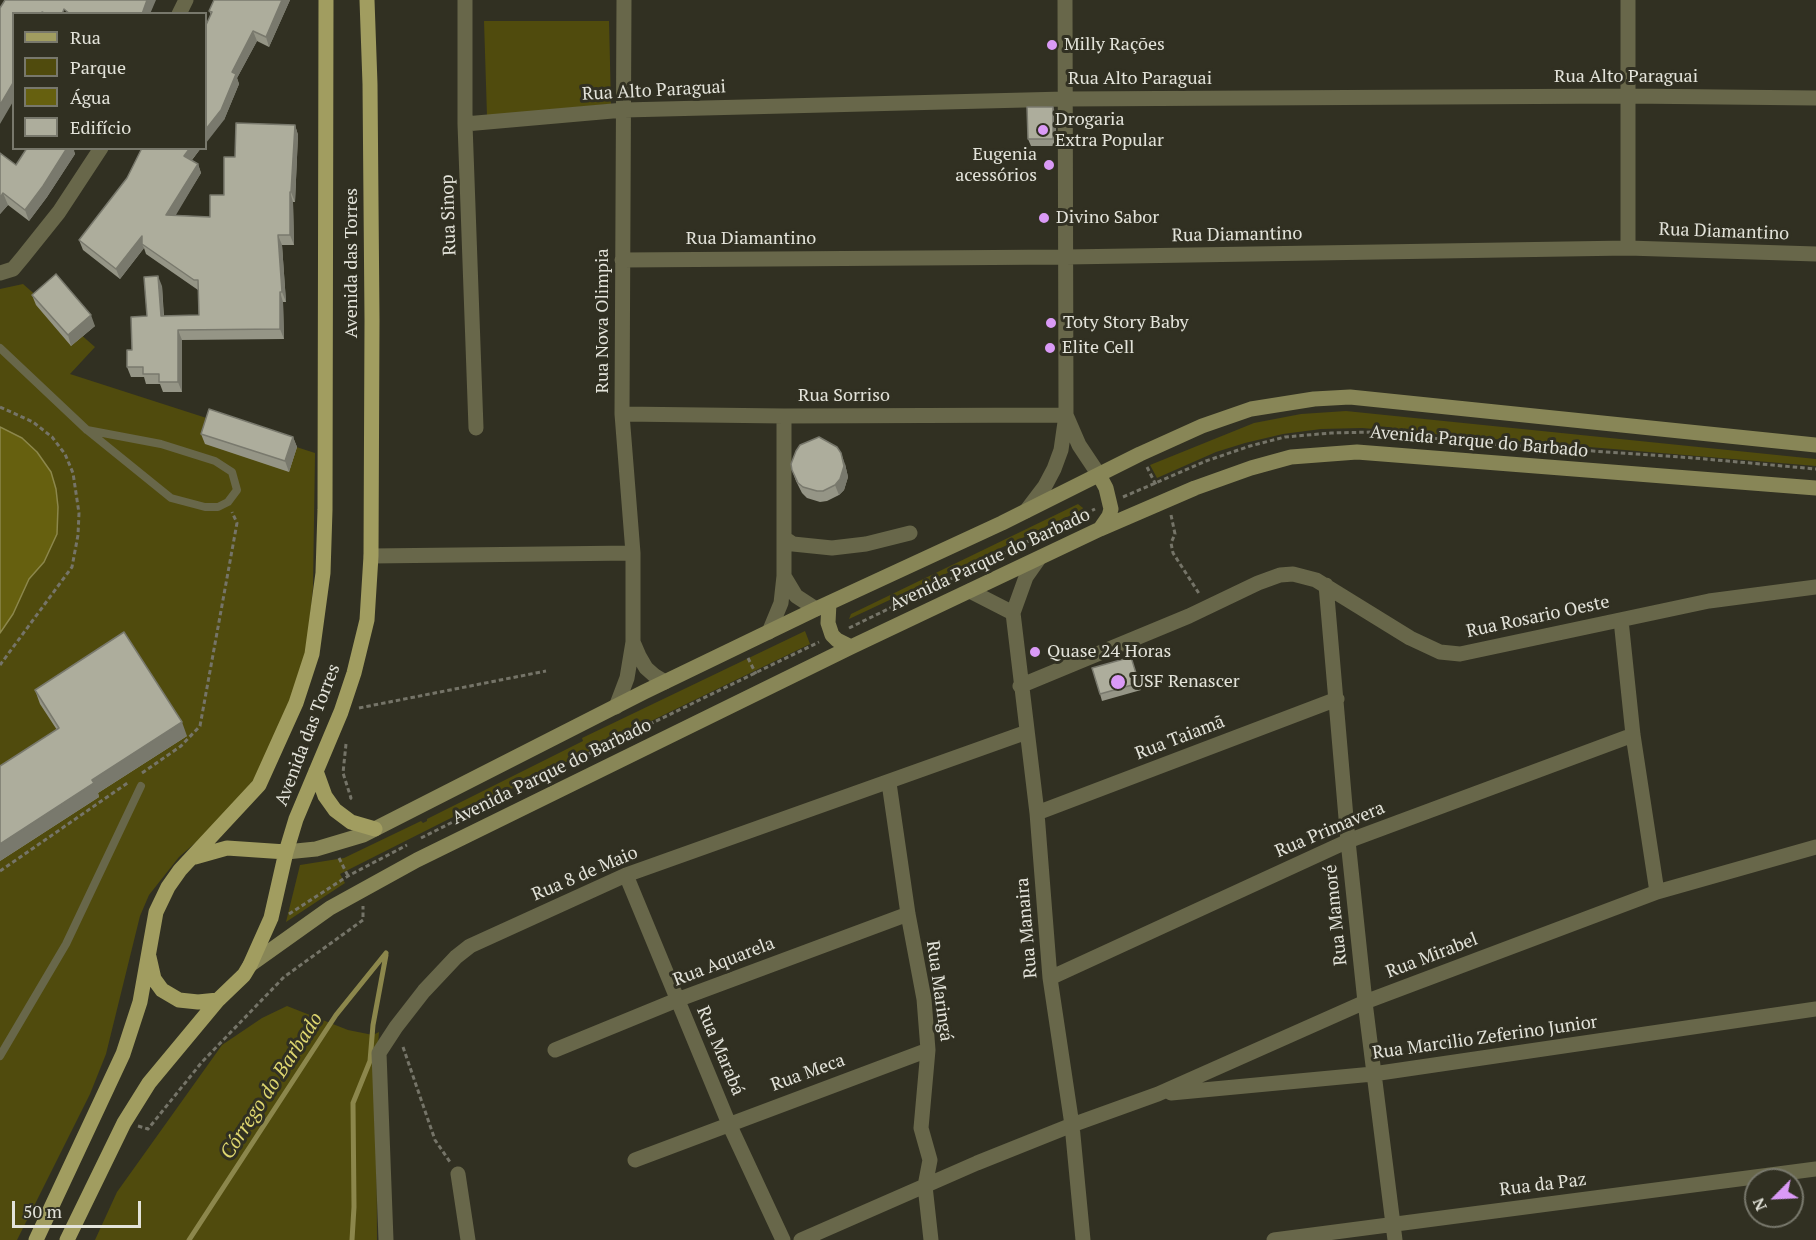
<!DOCTYPE html>
<html>
<head>
<meta charset="utf-8">
<style>
  body { margin:0 }
  #map { position:relative; width:1816px; height:1240px; overflow:hidden; background:#313022; font-family:"PT Serif",serif }
  canvas { display:block }
  .legend { position:absolute; left:12px; top:12px; width:195px; height:138px; box-sizing:border-box; background:#313022; border:2px solid #78786c; margin:0; padding:8px 10px; list-style:none; font-size:18px; color:#e3e3da }
  .legend li { display:flex; align-items:center; gap:12px; height:30px }
  .legend b { width:30px; border:2px solid #78786c }
  .north { position:absolute; left:1744px; top:1168px; width:60px; height:60px; box-sizing:border-box; background:#313022; border:2px solid #78786c; border-radius:50%; rotate:246deg; font-size:16px; font-weight:700; line-height:24px; text-align:center; color:#e3e3da }
  .north::after { content:''; display:block; margin:auto; width:21px; height:27px; background:#da9af6; clip-path:polygon(50% 0,100% 100%,50% 72%,0 100%) }
  .scale { position:absolute; left:12px; top:1201px; width:129px; height:27px; box-sizing:border-box; border:3px solid #e3e3da; border-top:0; padding-left:8px; font-size:18px; line-height:21px; white-space:nowrap; color:#e3e3da; -webkit-text-stroke:4px #313022; paint-order:stroke }
</style>
</head>
<body>
<div id="map">
<canvas width="1816" height="1240"></canvas>
<ul class="legend">
<li><b style="height:8px;background:#a19d60"></b>Rua</li>
<li><b style="height:16px;background:#504b0d"></b>Parque</li>
<li><b style="height:16px;background:#66600f"></b>Água</li>
<li><b style="height:16px;background:#adad9c"></b>Edifício</li>
</ul>
<div class="north">N</div>
<div class="scale">50 m</div>
</div>
<script>
const ctx = document.querySelector('canvas').getContext('2d');
ctx.lineJoin = 'round';
function fillPath(path, color) {
  ctx.fillStyle = color;
  ctx.fill(path, 'evenodd');
}
function poly(rows) {
  const path = new Path2D();
  for (const r of rows) {
    path.moveTo(r[0], r[1]);
    for (let i = 2; i < r.length; i += 2) path.lineTo(r[i], r[i + 1]);
  }
  return path;
}
function strokePath(path, color, width, dash) {
  ctx.strokeStyle = color;
  ctx.lineWidth = width;
  ctx.lineCap = dash ? 'butt' : 'round';
  ctx.setLineDash(dash || []);
  ctx.stroke(path);
}
function drawText(font, color, halo, rows, align = 'center') {
  ctx.font = font + ' "PT Serif",serif';
  ctx.lineWidth = 6;
  ctx.setLineDash([]);
  ctx.textBaseline = 'middle';
  ctx.strokeStyle = halo;
  ctx.fillStyle = color;
  for (const [text, x, y, turn = 0] of rows) {
    ctx.save();
    ctx.translate(x, y);
    ctx.rotate((+turn || 0) * Math.PI / 180);
    ctx.textAlign = isNaN(turn) ? turn : align;
    if (halo) ctx.strokeText(text, 0, 0);
    ctx.fillText(text, 0, 0);
    ctx.restore();
  }
}
fillPath(poly([
  [484,21,609,21,611,104,487,116],
  [23,284,95,347,70,374,315,453,313,587,307,647,290,705,259,774,210,830,179,857,149,895,140,916,106,1054,90,1094,17,1240,0,1240,0,289],
  [1346,411,1816,459,1816,466,1362,428,1321,429,1283,434,1245,443,1216,452,1157,478,1150,465,1254,423,1301,414],
  [1078,504,1083,508,1082,510,849,619,851,614],
  [805,631,810,644,447,820,340,874,345,883,286,922,300,865,344,858,421,821,423,823,427,821,427,819,583,741,582,738],
  [287,1006,348,1030,373,1035,379,1032,376,1070,377,1240,95,1240,117,1192,222,1045,262,1018]
]), '#504b0d');
const water = poly([
  [0,427,22,438,37,452,51,472,56,489,58,507,57,534,44,562,29,579,13,614,0,633,0,427]
]);
fillPath(water, '#66600f');
strokePath(water, '#8c874c', 1.5);
strokePath(poly([
  [189,1240,336,1015,386,953],
  [352,1240,354,1207,353,1103,370,1061,373,1025,386,955]
]), '#8c874c', 5);
strokePath(poly([
  [0,407,33,422,52,437,65,454,73,473,79,513,78,535,72,567,0,665],
  [1147,467,1156,485],
  [1123,497,1206,461,1250,446,1285,437,1331,433,1375,432,1477,443,1694,458,1816,469],
  [1171,515,1175,534,1171,543,1173,553,1200,595],
  [849,628,1095,509],
  [748,658,756,674],
  [359,708,546,671],
  [346,744,343,773,351,798,349,800],
  [142,773,181,746,200,726,237,523,232,512],
  [421,838,578,759,819,642],
  [339,858,348,876],
  [0,871,129,782],
  [289,914,348,876,407,845],
  [403,1047,435,1140,450,1162],
  [138,1126,148,1129,202,1062,284,977,363,920,363,906]
]), '#757468', 3, [4.5, 3]);
strokePath(poly([
  [0,348,87,430,171,498,205,507,218,507,228,502,237,490,232,472,215,461,161,444,87,430],
  [0,1056,66,944,141,786]
]), '#68674a', 8);
strokePath(poly([
  [465,0,465,124,476,428],
  [624,0,622,414,633,553,633,642],
  [1628,0,1628,248],
  [179,14,186,0],
  [465,124,624,110,1065,99,1628,96,1816,98],
  [622,260,1066,257,1628,248,1816,254],
  [0,273,13,269,23,257,59,212,101,148],
  [622,414,784,416,1066,415,1065,0],
  [784,416,784,538,793,544,832,548,866,544,910,533],
  [1026,511,1045,486,1054,469,1061,450,1066,415,1079,445,1099,475],
  [371,556,633,553],
  [1038,560,1026,577,1013,613,1037,813,1050,978,1072,1125,1083,1240],
  [784,576,796,596,816,609],
  [1326,585,1348,841,1365,1002,1395,1240],
  [970,591,1013,613],
  [1621,620,1633,735,1657,892],
  [769,632,781,603,784,576,784,538],
  [1020,686,1189,616,1258,583,1280,575,1293,574,1316,580,1410,638,1440,652,1460,654,1709,601,1816,587],
  [616,707,627,678,633,642,639,656,646,668,655,676,665,682],
  [889,783,908,914,924,999,928,1050,921,1128,930,1160,925,1186,931,1240],
  [1037,813,1337,699],
  [626,875,729,1124,783,1240],
  [1050,978,1348,841,1633,735],
  [555,1050,677,1000,908,914],
  [1171,1093,1373,1074,1816,1009],
  [635,1160,928,1050],
  [458,1174,468,1240],
  [386,1240,379,1053,396,1027,424,991,456,957,470,946,626,875,1027,732],
  [801,1240,977,1163,1072,1125,1158,1094,1365,1002,1657,892,1816,847],
  [1274,1240,1816,1169]
]), '#68674a', 15);
strokePath(poly([
  [1099,475,1106,488,1111,509,1109,516,1100,529],
  [829,603,828,623,832,635,837,640,851,647],
  [286,852,316,849,363,835,644,692,816,609,1002,523,1140,454,1202,426,1251,409,1314,399,1350,397,1816,445],
  [250,965,330,908,417,860,851,647,1100,529,1195,488,1251,468,1291,457,1357,452,1816,488]
]), '#888657', 15);
strokePath(poly([
  [316,771,325,796,335,810,351,822,375,829],
  [195,857,227,848,286,852],
  [149,957,154,979,162,990,179,1000,198,1002,218,1000],
  [36,1240,123,1054,140,1002,156,912,168,887,180,870,259,785,296,703,312,654,323,573,325,510,326,0],
  [67,1240,124,1123,149,1083,218,1000,244,975,250,965,271,918,286,852,296,819,341,712,354,673,367,620,371,556,372,320,370,84,367,0]
]), '#a19d60', 15);
fillPath(poly([
  [290,0,269,47,257,41,237,78,239,84,224,120,211,15,209,11],
  [1056,114,1056,146,1031,146,1028,139],
  [295,125,298,135,295,202,293,202,294,245,282,245,286,302,283,302,284,339,182,340,182,392,163,392,160,384,146,384,144,377,131,377,127,367,132,350,162,286,164,316,199,315,198,290,146,254,144,248,120,279,83,250,79,240,127,178,142,148,201,148,192,160,198,164,201,173,175,215,210,217,224,195,235,157],
  [74,151,75,154,47,197,29,221,8,205,0,214,0,153,16,165],
  [32,295,95,326,71,346,36,305],
  [201,434,293,437,297,447,289,472,205,444],
  [845,464,848,477,844,490,839,495,827,501,820,502,807,498,802,493,796,481,792,470],
  [1133,664,1141,690,1102,701,1100,694],
  [35,690,187,736,98,793,99,797,0,861,0,766,57,730,40,704]
]), '#959586');
fillPath(poly([
  [147,0,156,0,150,14,142,14],
  [282,0,290,0,269,47,266,37],
  [253,31,257,41,237,78,239,84,224,120,206,143,206,129,232,72],
  [13,83,14,100,0,124,0,105],
  [1053,107,1056,114,1056,146,1053,139],
  [295,125,298,135,295,202,291,192],
  [67,148,75,148,74,151,75,154,47,197,29,221,25,210],
  [190,148,201,148,187,166,184,156],
  [198,164,201,173,170,225,166,215],
  [290,192,293,202,294,245,290,235],
  [3,193,8,205,0,214,0,198],
  [278,235,282,245,286,302,282,292],
  [142,236,142,244,144,248,120,279,116,269],
  [158,276,162,286,164,326,161,316],
  [280,292,283,302,284,339,280,329],
  [91,315,95,326,71,346,68,335],
  [178,330,182,340,182,392,178,382],
  [293,437,297,447,289,472,285,461],
  [841,453,845,464,848,477,844,490,839,495,835,485],
  [182,722,187,736,98,793,99,797,0,861,0,844,92,780]
]), '#79796d');
const building = poly([
  [5,0,147,0,142,14,70,14,64,9,62,14,46,14,42,12,41,14,14,14,14,84,13,83,0,105,0,8,5,0],
  [214,0,282,0,266,37,253,31,232,72,236,74,221,110,206,129,206,25,212,12,209,11,214,0],
  [1027,107,1053,107,1053,139,1028,139,1027,107],
  [236,123,295,125,291,192,290,192,290,235,278,235,282,292,280,292,280,329,178,330,178,382,159,382,159,374,143,374,143,367,127,367,127,350,132,350,131,317,147,316,144,277,158,276,161,316,199,315,198,280,194,280,142,244,142,236,116,269,79,240,127,178,142,148,190,148,184,156,198,164,166,215,210,217,210,195,224,195,224,157,235,157,236,123],
  [27,148,67,148,43,186,25,210,3,193,0,198,0,153,16,165,27,148],
  [56,274,91,315,68,335,32,295,56,274],
  [209,409,293,437,285,461,201,434,209,409],
  [819,437,837,447,841,453,844,466,840,479,835,485,823,491,817,491,803,487,798,483,792,470,791,464,796,451,800,445,819,437],
  [124,632,182,722,92,780,94,783,0,844,0,766,59,728,35,690,124,632],
  [1131,657,1139,683,1100,694,1092,668,1131,657]
]);
fillPath(building, '#adad9c');
strokePath(building, '#79796d', 1.5);
for (const [x, y, r, color] of [
  [1052,45,6,"#da9af6"],
  [1043,130,6,"#da9af6"],
  [1049,165,6,"#da9af6"],
  [1044,218,6,"#da9af6"],
  [1051,323,6,"#da9af6"],
  [1050,348,6,"#da9af6"],
  [1035,652,6,"#da9af6"],
  [1118,682,8,"#da9af6"]
]) {
  const dot = new Path2D();
  dot.arc(x, y, r, 0, 2 * Math.PI);
  ctx.fillStyle = color;
  ctx.fill(dot);
  strokePath(dot, '#313022', 2);
}
drawText('18px', '#e3e3da', '#313022', [
  ["Milly Rações",1064,45],
  ["Drogaria",1055,120],
  ["Extra Popular",1055,141],
  ["Eugenia",1037,155,"right"],
  ["acessórios",1037,176,"right"],
  ["Divino Sabor",1056,218],
  ["Toty Story Baby",1063,323],
  ["Elite Cell",1062,348],
  ["Quase 24 Horas",1047,652],
  ["USF Renascer",1132,682]
], 'left');
drawText('18px', '#e3e3da', '#313022', [
  ["Rua Alto Paraguai",1626,77],
  ["Rua Alto Paraguai",1140,79],
  ["Rua Alto Paraguai",654,91,-3],
  ["Rua Sinop",449,215,-92],
  ["Rua Diamantino",1724,232,2],
  ["Rua Diamantino",1237,235,-1],
  ["Rua Diamantino",751,239],
  ["Avenida das Torres",352,263,-90],
  ["Rua Nova Olimpia",603,321,-90],
  ["Rua Sorriso",844,396],
  ["Avenida Parque do Barbado",1479,442,5],
  ["Avenida Parque do Barbado",990,560,-25],
  ["Rua Rosario Oeste",1538,617,-12],
  ["Avenida das Torres",308,735,-69],
  ["Rua Taiamã",1180,738,-21],
  ["Avenida Parque do Barbado",552,772,-26],
  ["Rua Primavera",1330,830,-23],
  ["Rua 8 de Maio",585,874,-23],
  ["Rua Mamoré",1336,915,-96],
  ["Rua Manaira",1027,928,-95],
  ["Rua Mirabel",1432,956,-21],
  ["Rua Aquarela",724,962,-21],
  ["Rua Maringá",939,991,82],
  ["Rua Marcilio Zeferino Junior",1485,1038,-8],
  ["Rua Marabá",720,1051,67],
  ["Rua Meca",808,1073,-20],
  ["Rua da Paz",1543,1185,-7]
]);
drawText('italic 20px', '#ded66f', '#313022', [
  ["Córrego do Barbado",272,1086,-57]
]);
</script>
</body>
</html>
